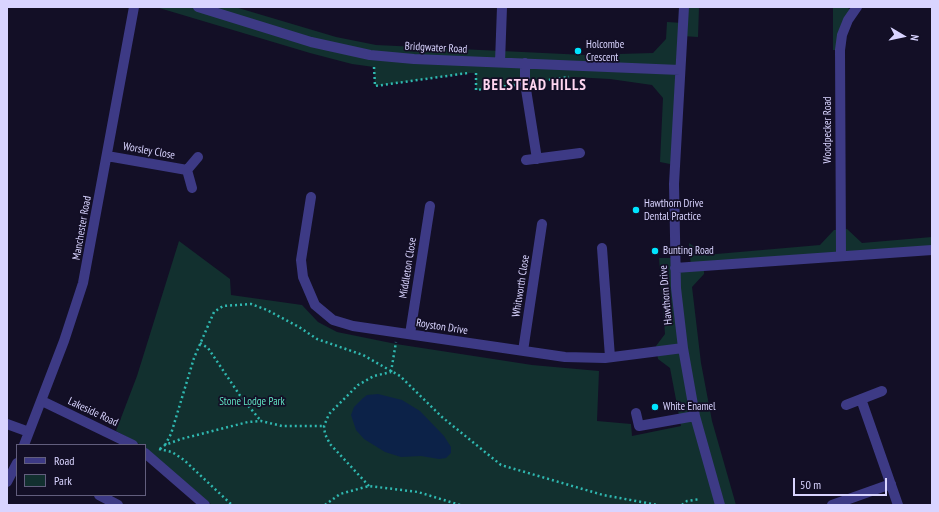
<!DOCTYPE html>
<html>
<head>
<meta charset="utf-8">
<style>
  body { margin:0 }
  #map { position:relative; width:939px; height:512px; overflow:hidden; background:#130f26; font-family:"PT Sans Narrow",sans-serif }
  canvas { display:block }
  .frame { position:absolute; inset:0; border:8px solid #d9d4ff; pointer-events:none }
  .legend { position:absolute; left:16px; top:444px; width:130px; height:52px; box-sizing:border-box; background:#130f26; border:1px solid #625e7d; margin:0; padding:5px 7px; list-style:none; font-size:12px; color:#d9d4ff }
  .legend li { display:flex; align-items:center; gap:8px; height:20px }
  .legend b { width:20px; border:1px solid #625e7d }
  .north { position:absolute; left:883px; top:16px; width:40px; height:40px; -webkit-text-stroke:3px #130f26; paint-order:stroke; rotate:99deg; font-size:11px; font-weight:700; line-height:16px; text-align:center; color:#d9d4ff }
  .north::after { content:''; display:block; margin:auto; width:14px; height:18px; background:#d9d4ff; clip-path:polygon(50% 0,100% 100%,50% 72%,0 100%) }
  .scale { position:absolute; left:793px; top:478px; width:94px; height:18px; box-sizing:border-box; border:2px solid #d9d4ff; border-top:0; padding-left:5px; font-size:12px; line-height:14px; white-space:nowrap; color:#d9d4ff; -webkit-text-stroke:3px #130f26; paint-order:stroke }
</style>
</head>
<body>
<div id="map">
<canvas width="939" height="512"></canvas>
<div class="frame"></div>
<ul class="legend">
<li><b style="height:5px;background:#3d3a85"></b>Road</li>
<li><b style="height:11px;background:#12302f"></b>Park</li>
</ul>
<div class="north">N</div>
<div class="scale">50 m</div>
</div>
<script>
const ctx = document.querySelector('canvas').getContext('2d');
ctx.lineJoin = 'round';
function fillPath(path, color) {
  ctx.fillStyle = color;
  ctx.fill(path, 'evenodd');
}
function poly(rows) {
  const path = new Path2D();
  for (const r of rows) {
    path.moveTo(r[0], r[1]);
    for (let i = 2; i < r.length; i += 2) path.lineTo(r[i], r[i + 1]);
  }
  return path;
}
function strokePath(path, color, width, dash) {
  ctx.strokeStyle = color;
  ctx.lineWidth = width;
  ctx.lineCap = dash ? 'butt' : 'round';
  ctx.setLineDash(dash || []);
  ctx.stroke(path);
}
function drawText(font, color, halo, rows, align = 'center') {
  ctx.font = font + ' "PT Sans Narrow",sans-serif';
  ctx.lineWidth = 3.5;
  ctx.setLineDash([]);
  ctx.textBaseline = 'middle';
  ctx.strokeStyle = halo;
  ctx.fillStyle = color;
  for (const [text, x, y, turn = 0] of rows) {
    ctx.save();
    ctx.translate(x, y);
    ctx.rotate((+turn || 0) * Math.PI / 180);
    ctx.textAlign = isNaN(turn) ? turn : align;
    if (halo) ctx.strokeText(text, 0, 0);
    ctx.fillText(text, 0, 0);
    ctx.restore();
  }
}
fillPath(poly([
  [156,7,235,7,336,37,376,45,585,55,653,53,666,39,667,22,683,23,684,7,699,7,698,37,682,36,675,165,660,162,663,98,652,85,610,79,573,77,476,90,476,73,470,73,375,86,374,67,352,64,310,53],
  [833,8,848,8,853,12,840,50,833,50],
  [847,229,862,243,932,237,932,250,704,267,704,274,692,287,701,363,712,421,736,505,212,505,145,448,145,445,141,445,116,431,137,376,179,241,230,279,231,295,302,305,318,322,337,332,396,344,532,365,599,371,597,421,631,424,632,436,681,426,670,368,658,359,656,346,665,334,659,258,675,258,675,268,691,267,689,243,705,255,820,245,834,230]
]), '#12302f');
fillPath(poly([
  [378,394,402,400,420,411,444,436,451,447,451,453,446,458,439,459,421,456,401,457,385,452,364,439,356,430,351,415,354,407,362,399,367,395]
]), '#0c2248');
strokePath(poly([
  [374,67,375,86,468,73],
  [476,73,476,90,516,85],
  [534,82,569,77],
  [200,343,208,348,241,397,261,421],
  [391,372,396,342],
  [165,445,171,434,194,358,214,312,223,306,251,304,267,310,299,327,317,339,363,355,400,376,442,417,501,465,603,495,658,505],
  [159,449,172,452,184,460,232,505],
  [160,449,165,445,181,439,248,422,261,421,282,426,324,426],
  [369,486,330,444,325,434,324,426,329,414,358,385,374,376,391,372],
  [325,505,340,494,369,486,418,492,460,505],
  [682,505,687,501,700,499]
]), '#2fb8b0', 2.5, [2, 3]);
strokePath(poly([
  [198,7,311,42,370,55,414,59,680,70],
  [684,7,674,184,676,288,683,348,695,416,720,505],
  [500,62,502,7],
  [525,63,525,83,537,159],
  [107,156,187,170],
  [526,160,580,153],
  [192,188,187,170,198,157],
  [311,197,301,260,303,277,315,305,333,320,353,326,565,357,605,358,683,348],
  [602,248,610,357],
  [841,256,840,50,842,35,848,20,857,7],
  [675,268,932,250],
  [410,334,430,206],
  [523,351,542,224],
  [861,399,898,505],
  [42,401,133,445],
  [846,405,882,391],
  [636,413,639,426,695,416],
  [7,424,29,432],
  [24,445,64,341,83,283,134,7],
  [145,453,205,505],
  [7,482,17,463],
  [99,495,118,505],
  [832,505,891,484]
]), '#3d3a85', 10);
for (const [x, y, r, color] of [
  [578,51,4,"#00e5ff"],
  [636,210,4,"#00e5ff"],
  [655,251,4,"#00e5ff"],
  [655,407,4,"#00e5ff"]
]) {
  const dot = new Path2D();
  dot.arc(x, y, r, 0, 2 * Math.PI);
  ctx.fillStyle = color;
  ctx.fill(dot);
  strokePath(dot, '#130f26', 1.5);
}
drawText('11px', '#d9d4ff', '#130f26', [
  ["Holcombe",586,45],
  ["Crescent",586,58],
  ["Hawthorn Drive",644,204],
  ["Dental Practice",644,217],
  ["Bunting Road",663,251],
  ["White Enamel",663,407]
], 'left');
drawText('11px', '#d9d4ff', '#130f26', [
  ["Bridgwater Road",436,48,3],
  ["Woodpecker Road",828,130,-90],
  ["Worsley Close",149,151,10],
  ["Manchester Road",82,228,-80],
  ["Middleton Close",408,268,-81],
  ["Whitworth Close",521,286,-81],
  ["Hawthorn Drive",666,295,-95],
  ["Royston Drive",442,327,9],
  ["Lakeside Road",93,412,25]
]);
drawText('11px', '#5fe0c0', '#130f26', [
  ["Stone Lodge Park",252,402]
]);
ctx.letterSpacing = '1px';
drawText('bold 15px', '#ffd6f0', '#130f26', [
  ["BELSTEAD HILLS",535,86]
]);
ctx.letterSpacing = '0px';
</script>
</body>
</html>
